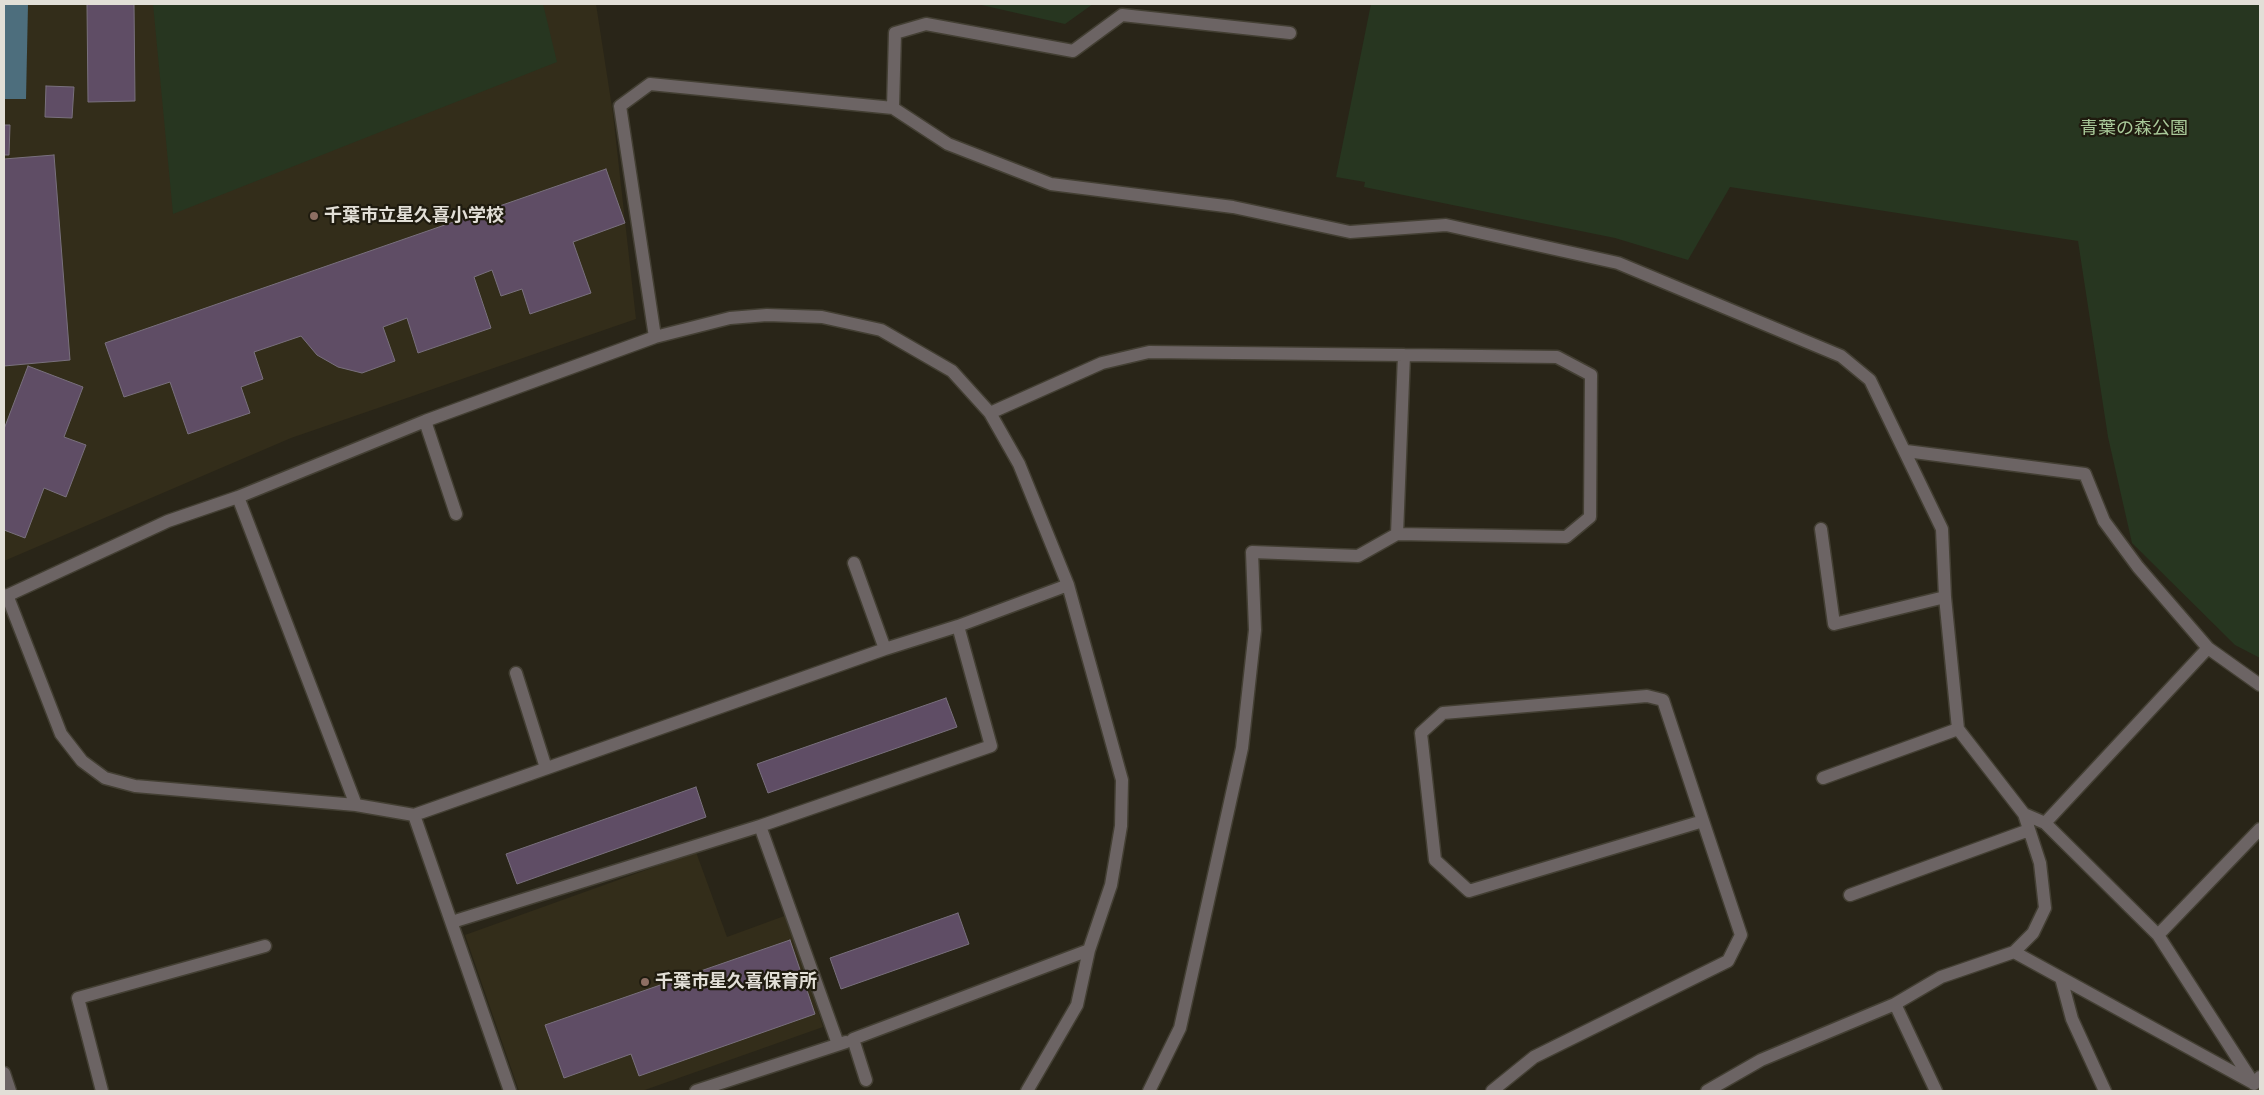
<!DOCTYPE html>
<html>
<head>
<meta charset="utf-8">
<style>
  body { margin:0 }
  #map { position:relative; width:2264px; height:1095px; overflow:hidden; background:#292518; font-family:"Work Sans",sans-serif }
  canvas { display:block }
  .frame { position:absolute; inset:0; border:5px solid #e2dfd7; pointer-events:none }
</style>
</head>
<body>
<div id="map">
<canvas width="2264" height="1095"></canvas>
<div class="frame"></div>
</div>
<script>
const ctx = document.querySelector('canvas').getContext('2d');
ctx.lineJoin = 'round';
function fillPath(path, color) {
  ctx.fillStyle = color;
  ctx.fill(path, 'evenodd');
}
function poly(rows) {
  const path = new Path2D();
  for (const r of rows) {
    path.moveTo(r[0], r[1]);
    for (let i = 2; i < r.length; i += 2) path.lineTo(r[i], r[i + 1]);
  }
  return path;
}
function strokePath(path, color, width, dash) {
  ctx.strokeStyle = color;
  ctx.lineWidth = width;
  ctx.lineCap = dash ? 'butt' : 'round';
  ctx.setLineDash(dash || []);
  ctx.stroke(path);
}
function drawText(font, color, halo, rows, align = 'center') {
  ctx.font = font + ' "Work Sans","Noto Sans JP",sans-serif';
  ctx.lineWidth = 4.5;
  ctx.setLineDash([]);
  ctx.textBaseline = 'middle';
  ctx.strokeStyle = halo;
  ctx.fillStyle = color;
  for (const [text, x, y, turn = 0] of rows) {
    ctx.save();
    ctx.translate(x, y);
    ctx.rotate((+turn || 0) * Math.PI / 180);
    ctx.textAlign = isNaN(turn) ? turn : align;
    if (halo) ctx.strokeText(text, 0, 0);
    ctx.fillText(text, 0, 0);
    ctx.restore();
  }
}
fillPath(poly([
  [4,4,596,4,613,114,636,319,291,438,4,561],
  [696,852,727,937,787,915,823,1027,642,1091,519,1091,465,935]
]), '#332d1a');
fillPath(poly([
  [153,4,543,4,557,62,173,214],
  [977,4,1093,4,1065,24],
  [1371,4,2260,4,2260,658,2235,645,2132,543,2108,437,2078,241,1730,187,1688,260,1615,238,1364,187,1365,182,1336,177]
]), '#273620');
fillPath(poly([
  [4,4,28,4,26,99,4,99]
]), '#4d6e7d');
const building = poly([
  [87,4,134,4,135,101,88,102,87,4],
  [46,86,74,87,72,118,45,117,46,86],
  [4,125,10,125,9,155,4,155,4,125],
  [54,155,70,360,4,366,4,159,54,155],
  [606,169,625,223,573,242,591,293,530,314,522,289,501,296,492,270,474,277,491,328,418,353,407,318,383,327,395,361,362,373,338,367,317,355,301,336,254,352,263,379,241,387,250,413,188,434,170,382,124,397,105,343,606,169],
  [28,366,83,387,64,437,86,445,66,497,44,488,25,538,4,530,4,429,28,366],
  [946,698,957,727,768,793,757,764,946,698],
  [696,787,706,817,517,884,506,854,696,787],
  [958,913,969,944,841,989,830,958,958,913],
  [790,940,815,1014,639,1076,631,1054,564,1078,545,1025,790,940]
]);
fillPath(building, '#5f4d65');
strokePath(building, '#79707d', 1);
const minor = poly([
  [893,108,895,33,926,24,1073,51,1122,15,1290,33],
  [655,337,620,106,650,84,893,108,948,144,1051,184,1233,207,1350,232,1446,225,1618,263,1841,356,1870,380,1942,529,1945,597,1958,729,2024,814,2040,863,2045,908,2033,933,2014,952,1941,977,1895,1004,1936,1091],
  [990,413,1102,363,1149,352,1404,355,1557,357,1591,375,1590,517,1566,537,1397,534,1404,355],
  [425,421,456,514],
  [1906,451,2085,474,2104,521,2138,567,2208,648,2260,685],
  [238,497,356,805],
  [1821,529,1834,624,1945,597],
  [854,563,885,649],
  [7,595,61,734,82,761,105,778,135,786,356,805,414,815,885,649,958,626,1068,585],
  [4,597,168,521,238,497,425,421,655,337,730,318,767,315,822,317,881,330,952,371,990,413,1019,464,1068,585,1122,780,1121,826,1111,885,1089,950,1077,1005,1027,1091],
  [516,673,546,768],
  [1823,778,1958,729],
  [2024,814,2045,823,2158,935,2254,1084,2260,1077],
  [414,815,510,1091],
  [2045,823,2208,648],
  [760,826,838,1044],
  [1850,895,2029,830],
  [452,922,760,826,991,746,958,626],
  [2158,935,2260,829],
  [2014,952,2253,1083],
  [2061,978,2072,1019,2105,1091],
  [4,1073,10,1091],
  [866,1080,853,1039,1089,950],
  [102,1091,78,998,265,946],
  [696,1091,846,1042],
  [1149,1091,1180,1028,1242,748,1255,630,1252,552,1358,556,1397,534],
  [1492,1091,1534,1057,1728,961,1741,935,1703,821,1663,700,1647,696,1443,713,1421,733,1435,860,1469,891,1703,821],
  [1707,1091,1761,1060,1895,1004]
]);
strokePath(minor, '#433f33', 15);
strokePath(minor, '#6c6464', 12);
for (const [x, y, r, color] of [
  [314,216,5,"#8d6e63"],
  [645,982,5,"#8d6e63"]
]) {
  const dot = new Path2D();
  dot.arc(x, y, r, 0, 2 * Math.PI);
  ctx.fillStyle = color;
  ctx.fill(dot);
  strokePath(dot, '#1f1b0f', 2);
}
drawText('18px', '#a9c999', '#1f1b0f', [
  ["青葉の森公園",2134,129]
]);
drawText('bold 18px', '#e2dfd7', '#1f1b0f', [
  ["千葉市立星久喜小学校",324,216],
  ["千葉市星久喜保育所",655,982]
], 'left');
</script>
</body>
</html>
